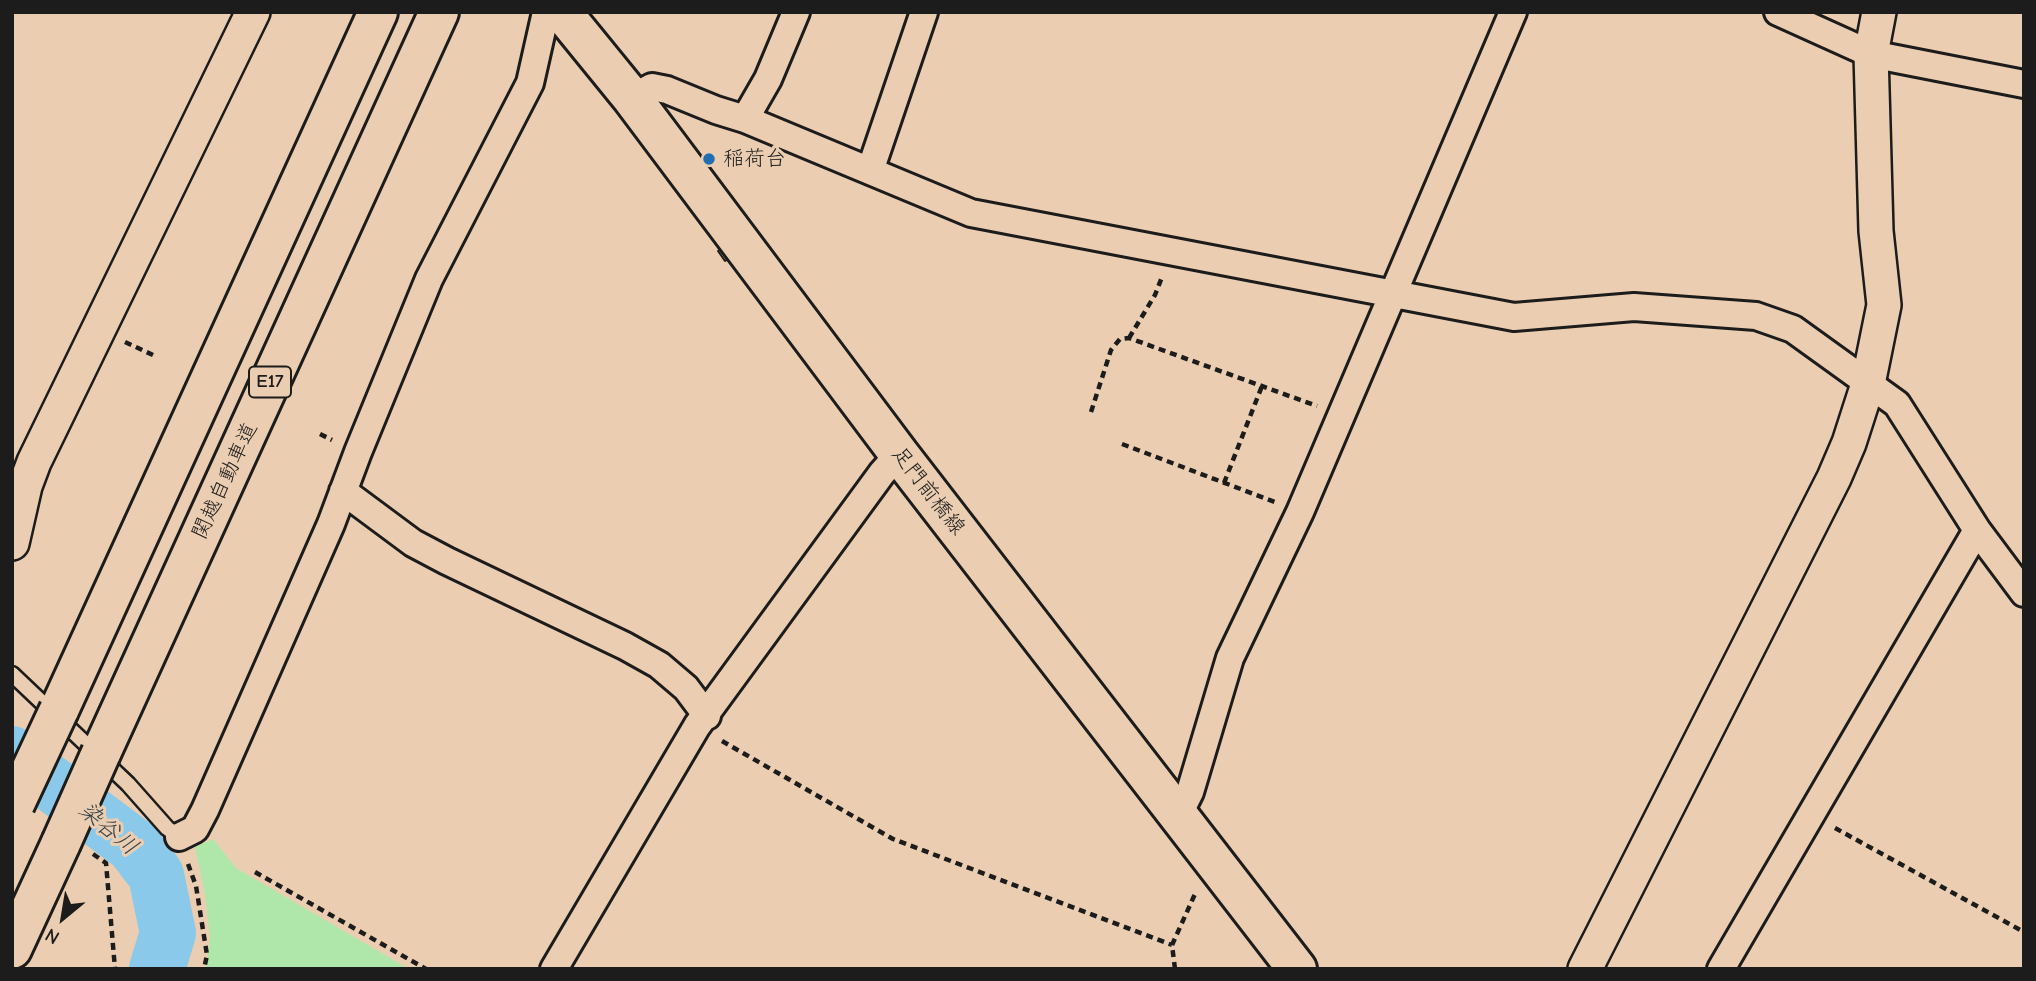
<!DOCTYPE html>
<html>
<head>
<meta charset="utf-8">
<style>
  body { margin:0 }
  #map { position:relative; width:2036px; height:981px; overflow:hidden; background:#ebceb1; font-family:"Comic Neue",sans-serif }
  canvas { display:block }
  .frame { position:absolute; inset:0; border:14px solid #1c1c1c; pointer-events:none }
  .north { position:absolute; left:28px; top:883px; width:70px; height:70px; -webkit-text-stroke:5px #ebceb1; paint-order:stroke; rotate:210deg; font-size:19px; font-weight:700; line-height:28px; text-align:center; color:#1c1c1c }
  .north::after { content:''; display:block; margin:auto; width:24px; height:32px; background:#1c1c1c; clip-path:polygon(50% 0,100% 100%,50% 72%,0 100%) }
</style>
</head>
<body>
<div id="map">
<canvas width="2036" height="981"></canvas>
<div class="frame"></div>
<div class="north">N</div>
</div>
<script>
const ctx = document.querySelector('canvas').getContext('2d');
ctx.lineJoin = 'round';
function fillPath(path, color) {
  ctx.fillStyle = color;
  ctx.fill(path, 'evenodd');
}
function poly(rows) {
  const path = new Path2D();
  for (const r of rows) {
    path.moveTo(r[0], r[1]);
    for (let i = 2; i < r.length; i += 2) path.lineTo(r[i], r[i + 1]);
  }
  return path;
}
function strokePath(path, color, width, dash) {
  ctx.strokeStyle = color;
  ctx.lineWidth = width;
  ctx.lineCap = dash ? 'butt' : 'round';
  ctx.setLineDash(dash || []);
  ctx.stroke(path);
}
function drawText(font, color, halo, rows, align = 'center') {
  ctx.font = font + ' "Comic Neue","Klee One",sans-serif';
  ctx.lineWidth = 6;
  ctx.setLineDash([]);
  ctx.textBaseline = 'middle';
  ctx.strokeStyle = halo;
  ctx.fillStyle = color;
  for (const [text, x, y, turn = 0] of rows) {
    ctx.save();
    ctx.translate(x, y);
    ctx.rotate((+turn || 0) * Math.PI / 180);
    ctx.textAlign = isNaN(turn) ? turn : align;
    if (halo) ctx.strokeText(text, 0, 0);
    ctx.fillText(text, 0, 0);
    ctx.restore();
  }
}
fillPath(poly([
  [213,839,236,868,409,969,206,969,210,938,205,894,195,847]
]), '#afe7ab');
strokePath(poly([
  [12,754,134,846,156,875,168,933,157,969]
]), '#8bc9eb', 56);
const building = poly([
  [723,248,730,258,725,261,718,251,723,248]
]);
fillPath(building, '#d1ac84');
strokePath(building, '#1c1c1c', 2);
const service = poly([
  [12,674,128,784,167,828,179,837]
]);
const minor = poly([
  [1778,12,1871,54,2024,84],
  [632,98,652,87,667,90,716,110,745,119,971,213,1514,317,1634,307,1756,316,1793,329,1897,404,1977,530,2024,593],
  [745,119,768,79,796,12],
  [870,171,924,12],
  [343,491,413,543,447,561,625,646,659,665,686,688,707,716],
  [1179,814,1190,792,1230,658,1300,512,1513,12],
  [179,837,195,829,205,810,331,524,358,452,429,279,530,83,546,12],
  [554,969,697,726,882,473,899,454],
  [1721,969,1977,530]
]);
const tertiary = poly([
  [12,543,25,486,34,462,253,12],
  [1585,969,1834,478,1849,443,1868,384,1884,305,1876,231,1871,54,1879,12]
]);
const secondary = poly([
  [562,12,632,98,899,454,1297,969]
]);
const motorway = poly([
  [59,710,378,12],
  [101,753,439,12],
  [12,949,61,843]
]);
strokePath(service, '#1c1c1c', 19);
strokePath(minor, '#1c1c1c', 32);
strokePath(tertiary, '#1c1c1c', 38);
strokePath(secondary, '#1c1c1c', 44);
strokePath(motorway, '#1c1c1c', 44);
strokePath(poly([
  [1129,338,1155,295,1162,277],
  [125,342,153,355],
  [1091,412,1111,350,1120,339,1129,338,1317,406],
  [320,434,332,440],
  [1122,444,1275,502],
  [1224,483,1262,386],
  [722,741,893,839,1172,945],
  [1835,828,2024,932],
  [93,854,106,863,115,969],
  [188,864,196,886,207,955,204,969],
  [255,872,426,969],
  [1175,969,1172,945,1195,894]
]), '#1c1c1c', 4.5, [7, 5]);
strokePath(service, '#ebceb1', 14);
strokePath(minor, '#ebceb1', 26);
strokePath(tertiary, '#ebceb1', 33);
strokePath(secondary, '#ebceb1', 38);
strokePath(motorway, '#ebceb1', 38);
const motorwayBridge = poly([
  [15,804,59,710],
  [61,843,101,753]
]);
strokePath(motorwayBridge, '#1c1c1c', 44, []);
strokePath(motorwayBridge, '#ebceb1', 38);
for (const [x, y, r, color] of [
  [709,159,7,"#1f6fb2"]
]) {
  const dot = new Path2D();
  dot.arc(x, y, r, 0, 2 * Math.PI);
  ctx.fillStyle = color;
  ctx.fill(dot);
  strokePath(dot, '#ebceb1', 2.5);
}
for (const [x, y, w] of [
  [270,382,42]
]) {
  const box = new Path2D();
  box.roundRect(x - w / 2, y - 15.5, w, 31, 5);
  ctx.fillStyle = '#ebceb1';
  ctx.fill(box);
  strokePath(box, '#1c1c1c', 2);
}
drawText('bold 19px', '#1c1c1c', null, [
  ["E17",270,382]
]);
drawText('21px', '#1c1c1c', '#ebceb1', [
  ["稲荷台",723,159]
], 'left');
drawText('21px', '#1c1c1c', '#ebceb1', [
  ["関越自動車道",225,481,-65],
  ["足門前橋線",928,491,52]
]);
drawText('italic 23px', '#323f45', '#ebceb1', [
  ["染谷川",108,829,40]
]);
</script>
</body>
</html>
